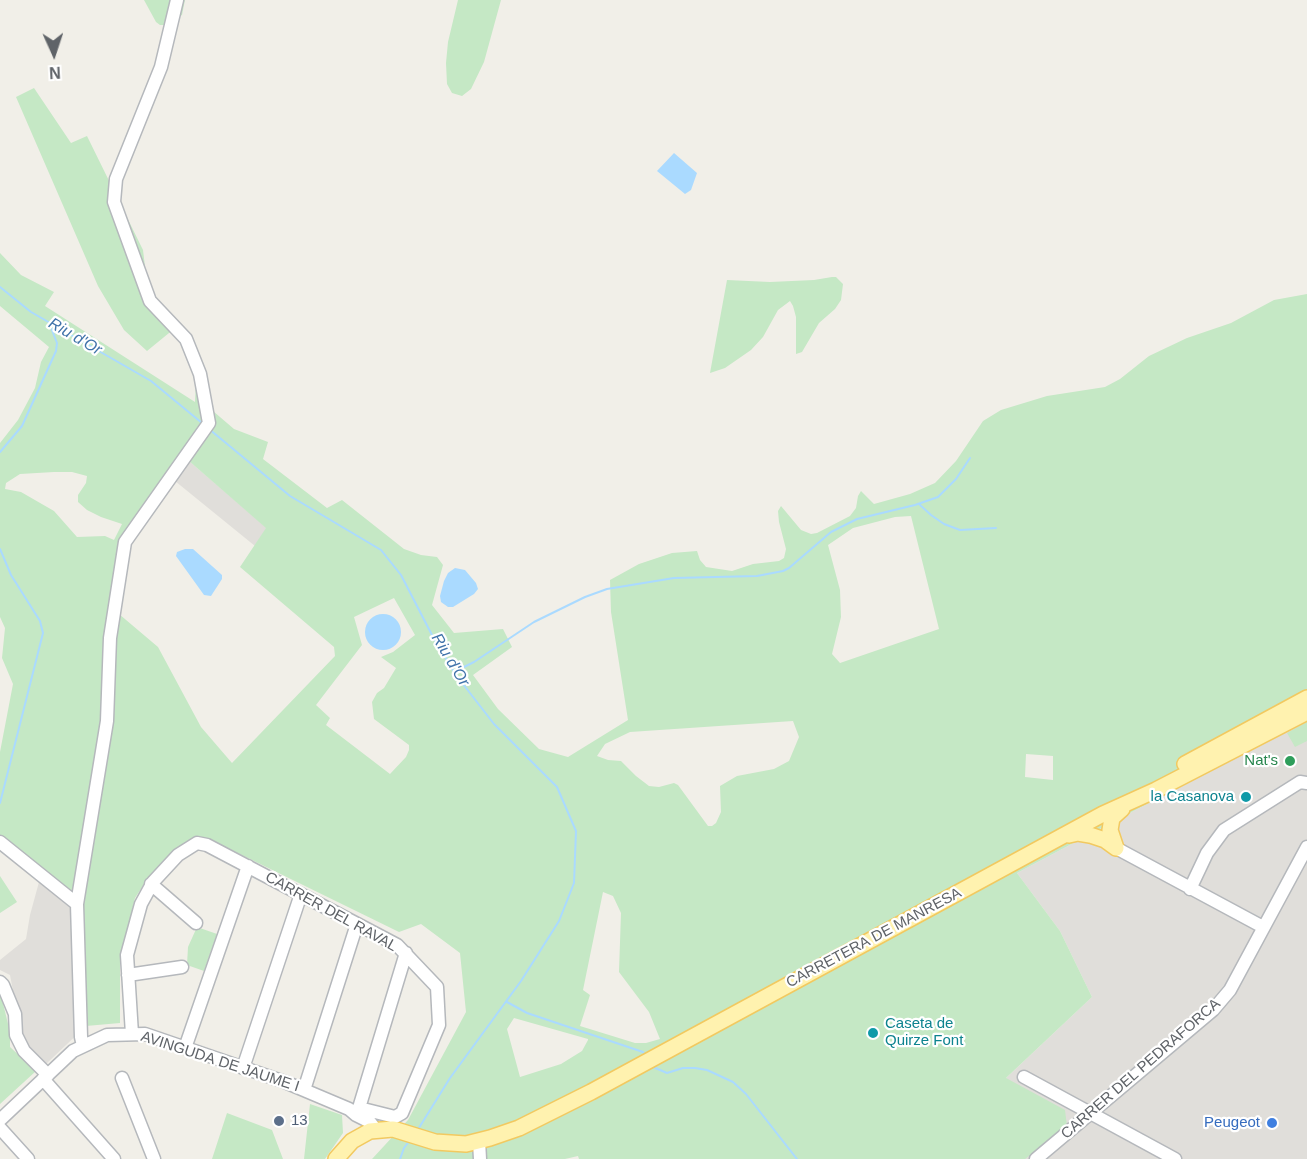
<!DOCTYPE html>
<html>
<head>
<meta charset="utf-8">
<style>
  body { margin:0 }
  #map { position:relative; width:1307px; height:1159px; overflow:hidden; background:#f1efe8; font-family:Helvetica,sans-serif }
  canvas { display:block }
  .north { position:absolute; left:24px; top:24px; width:60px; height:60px; -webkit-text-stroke:4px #fff; paint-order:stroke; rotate:177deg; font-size:16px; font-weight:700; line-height:24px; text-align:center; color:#5f6368 }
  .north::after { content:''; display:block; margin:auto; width:21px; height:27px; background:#5f6368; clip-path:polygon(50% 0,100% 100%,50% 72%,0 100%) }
</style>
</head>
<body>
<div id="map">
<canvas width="1307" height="1159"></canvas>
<div class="north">N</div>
</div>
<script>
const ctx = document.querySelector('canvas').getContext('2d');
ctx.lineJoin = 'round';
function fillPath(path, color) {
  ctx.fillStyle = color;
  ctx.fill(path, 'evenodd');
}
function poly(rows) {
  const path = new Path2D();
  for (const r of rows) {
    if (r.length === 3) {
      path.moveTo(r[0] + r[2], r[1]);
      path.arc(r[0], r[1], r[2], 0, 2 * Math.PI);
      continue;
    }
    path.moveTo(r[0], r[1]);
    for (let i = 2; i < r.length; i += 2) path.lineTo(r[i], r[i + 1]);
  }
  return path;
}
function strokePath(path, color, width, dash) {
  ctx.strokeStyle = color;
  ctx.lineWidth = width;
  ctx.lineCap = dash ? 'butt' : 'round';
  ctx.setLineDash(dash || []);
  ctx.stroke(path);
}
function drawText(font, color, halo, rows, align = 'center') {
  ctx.font = font + ' Helvetica,sans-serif';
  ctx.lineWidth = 4.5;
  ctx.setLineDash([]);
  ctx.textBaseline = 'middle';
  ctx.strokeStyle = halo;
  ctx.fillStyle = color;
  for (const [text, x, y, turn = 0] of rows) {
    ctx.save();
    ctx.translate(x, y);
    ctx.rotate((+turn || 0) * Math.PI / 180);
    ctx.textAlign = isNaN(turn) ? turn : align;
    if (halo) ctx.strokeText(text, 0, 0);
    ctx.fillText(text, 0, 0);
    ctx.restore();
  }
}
fillPath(poly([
  [189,461,267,528,255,546,175,481],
  [1307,719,1307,1159,908,1159,969,1113,1092,997,1060,931,1017,873],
  [39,882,82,909,86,1026,46,1064,23,1043,10,975,0,970,0,960,26,939,30,915]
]), '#e0deda');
fillPath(poly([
  [144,0,185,0,182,15,166,25,160,25,156,22],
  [458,0,501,0,484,62,471,89,462,96,452,93,447,84,446,63,448,42],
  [34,88,71,143,87,136,143,250,147,283,159,302,180,324,147,351,124,330,98,286,16,97],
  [0,253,21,275,54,292,45,306,195,402,196,379,207,378,213,411,234,429,268,442,263,459,327,508,342,500,404,549,421,555,437,557,443,565,432,605,454,633,503,629,512,647,473,675,498,709,539,749,568,757,628,720,611,612,610,580,639,564,672,553,697,551,700,560,706,567,732,571,753,564,779,561,784,558,786,549,779,522,778,511,781,506,801,530,811,534,817,533,850,516,856,508,858,496,861,491,874,504,910,494,935,483,956,461,983,421,1001,410,1047,396,1105,387,1120,379,1149,356,1187,338,1231,323,1274,300,1307,294,1307,719,1017,873,1060,931,1092,997,1006,1078,1065,1110,1067,1126,1025,1159,579,1159,578,1156,565,1159,372,1159,408,1120,466,1012,460,953,421,924,399,932,207,838,191,840,176,848,146,881,135,898,120,962,120,1023,86,1026,82,909,39,882,0,851,0,752,13,684,2,658,5,628,0,617,0,443,18,420,35,388,41,362,49,347,0,306],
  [189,461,266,528,240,567,334,647,335,656,232,763,201,727,158,647,119,614,131,541],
  [54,472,72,472,87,476,86,483,78,495,78,502,87,510,101,517,122,524,114,540,105,536,77,537,54,511,21,492,5,489,6,483,20,474],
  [911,516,939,629,840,663,832,654,841,617,840,590,828,545,853,528,895,517],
  [394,598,415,635,393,652,381,657,396,668,384,688,377,693,372,702,374,719,409,745,409,750,406,757,390,774,326,725,330,718,316,705,362,645,354,617],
  [793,721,799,737,789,761,774,769,737,776,720,786,721,812,716,823,712,826,708,826,678,785,674,783,659,787,649,786,636,776,621,761,608,760,597,756,605,744,630,732],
  [1026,754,1053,756,1053,780,1025,777],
  [603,892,613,896,621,913,619,972,649,1012,660,1039,646,1043,635,1043,580,1026,590,995,583,990],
  [514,1018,588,1039,588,1040,582,1051,561,1064,520,1077,507,1029],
  [832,277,836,277,843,284,841,300,835,309,819,323,802,352,796,354,796,317,793,306,790,301,778,310,763,337,751,350,725,368,710,373,727,280,770,282,814,280],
  [1307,722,1307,741,1295,747,1287,733],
  [0,876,17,902,0,913],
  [197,927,217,934,204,971,187,965,188,947],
  [0,991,10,1032,10,1047,36,1071,0,1104],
  [310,1104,342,1115,343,1133,325,1159,304,1159],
  [227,1113,272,1130,283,1159,212,1159]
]), '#c5e8c5');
fillPath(poly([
  [674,153,697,173,691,190,685,194,657,171],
  [185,549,193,549,222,575,222,579,211,596,204,595,176,556,177,552],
  [455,568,465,570,476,583,478,589,474,594,453,607,448,607,441,602,440,596,444,581,448,573],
  [383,632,18]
]), '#aadaff');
strokePath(poly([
  [0,287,31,312,151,381,202,423],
  [209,429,290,496,381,550,401,575,433,637,456,675,494,724,557,787,576,831,574,883,559,921,521,981,450,1078,417,1131],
  [0,452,22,426,56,351,57,343,50,325],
  [919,504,931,515,944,524,960,530,996,528],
  [0,549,11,575,40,621,43,633,0,803],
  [454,672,474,662,534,622,585,597,607,589,674,578,757,576,783,571,789,568,831,532,857,519,915,505,938,497,956,479,970,458],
  [507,1002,527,1013,643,1052,646,1057],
  [653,1067,667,1073,683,1068,695,1068,707,1070,733,1082,746,1094,797,1159],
  [400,1159,404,1148,410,1140]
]), '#aadaff', 2);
const minor = poly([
  [0,842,77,904],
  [1116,848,1263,927],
  [151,884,196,923],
  [1190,889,1207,853,1224,830,1300,782,1307,783],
  [128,975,182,967],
  [0,982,3,985,15,1014,16,1035,24,1051,48,1075],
  [132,1034,127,955,141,904,153,882,178,855,197,843,207,845,397,945,437,987,439,1025,402,1113,395,1117,359,1108],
  [83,1046,81,1037,77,904,107,721,110,638,125,542,209,423,200,374,186,339,150,301,114,202,116,179,161,67,177,0],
  [185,1048,248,866],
  [243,1068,301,894],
  [1024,1077,1175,1159],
  [122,1078,154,1159],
  [43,1079,114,1159],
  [304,1090,357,924],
  [354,1112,359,1108,406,953],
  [0,1120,73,1051,107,1035,145,1034,285,1082,349,1109,356,1115,370,1122,376,1130],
  [0,1128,28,1159],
  [479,1141,480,1159],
  [1036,1159,1213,1010,1230,990,1307,847]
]);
const major = poly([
  [1185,764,1307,698],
  [1069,835,1078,833,1090,835,1105,840,1116,848],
  [1116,848,1110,830,1112,818,1122,809],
  [336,1159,352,1141,370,1131,393,1129,435,1142,466,1144,490,1138,519,1128,591,1092,1103,814,1156,790,1307,712]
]);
strokePath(minor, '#b5b8bc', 15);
strokePath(major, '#f2c960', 18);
strokePath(minor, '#fff', 12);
strokePath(major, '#fff2af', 15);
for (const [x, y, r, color] of [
  [1290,761,6,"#2e9e5b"],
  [1246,797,6,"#0f9aa8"],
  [873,1033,6,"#0f9aa8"],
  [279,1121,6,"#5c6f8a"],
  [1272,1123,6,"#3f7fe0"]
]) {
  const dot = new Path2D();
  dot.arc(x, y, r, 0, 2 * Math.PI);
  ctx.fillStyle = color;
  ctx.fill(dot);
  strokePath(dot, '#fff', 2);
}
drawText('15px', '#27864d', '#fff', [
  ["Nat's",1278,761]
], 'right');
drawText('15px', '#0d838f', '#fff', [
  ["la Casanova",1234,797],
  ["Caseta de",885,1024,"left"],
  ["Quirze Font",885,1041,"left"]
], 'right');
drawText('15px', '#5f6368', '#fff', [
  ["CARRER DEL RAVAL",331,912,29],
  ["CARRETERA DE MANRESA",874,938,-28],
  ["AVINGUDA DE JAUME I",220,1062,18],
  ["CARRER DEL PEDRAFORCA",1141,1069,-41]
]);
drawText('15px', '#4e5e75', '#fff', [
  ["13",291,1121]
], 'left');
drawText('15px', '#366cbe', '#fff', [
  ["Peugeot",1260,1123]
], 'right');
drawText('italic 16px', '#4174aa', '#fff', [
  ["Riu d'Or",75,337,30],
  ["Riu d'Or",450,660,59]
]);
</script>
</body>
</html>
